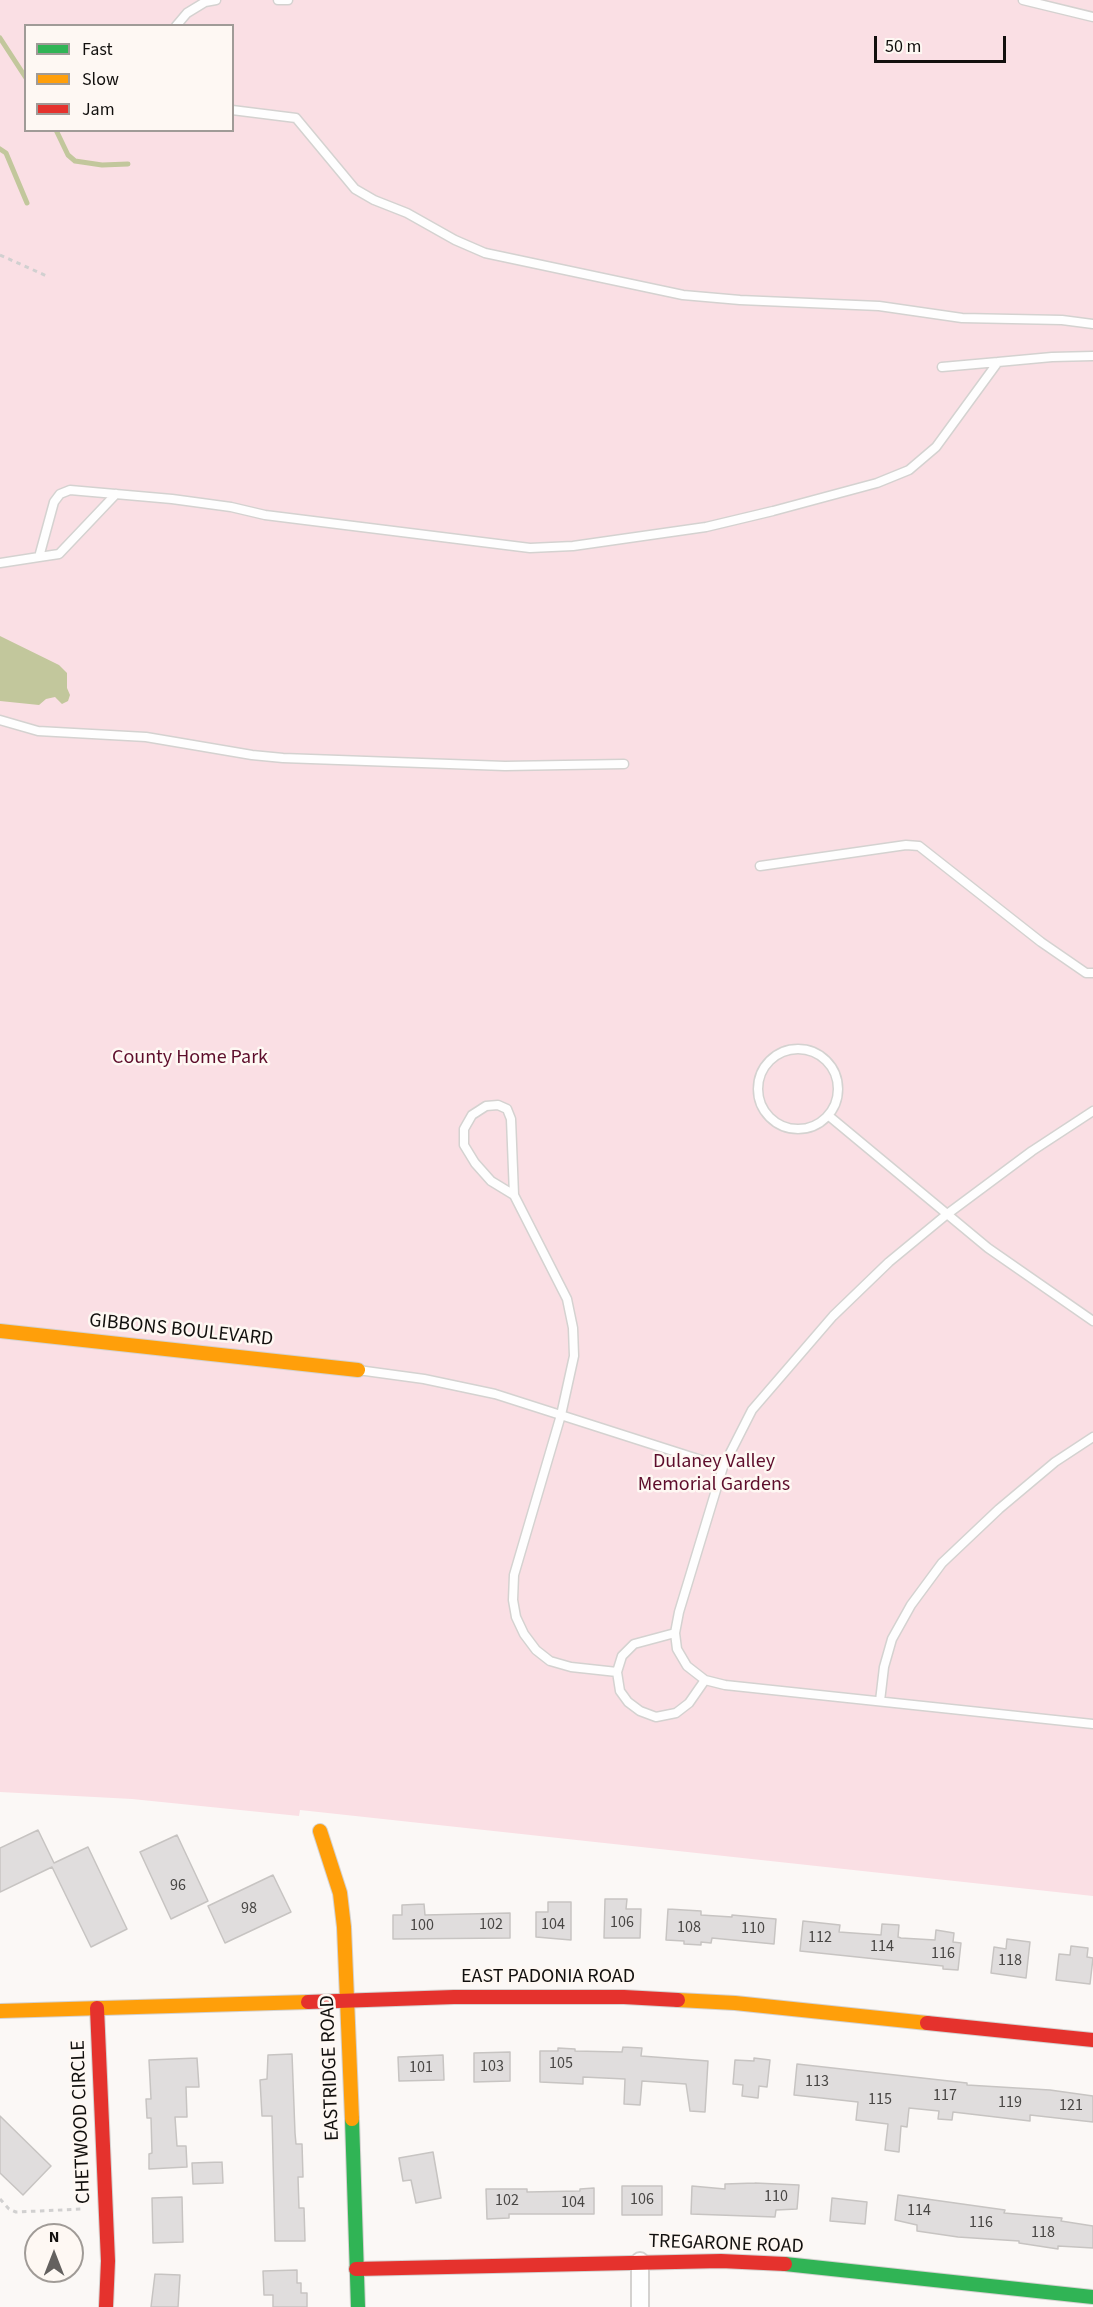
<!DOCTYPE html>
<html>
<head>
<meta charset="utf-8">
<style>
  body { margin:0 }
  #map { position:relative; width:1093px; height:2307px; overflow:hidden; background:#fbf8f6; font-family:"Source Sans 3",sans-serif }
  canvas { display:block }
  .legend { position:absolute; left:24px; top:24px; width:210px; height:108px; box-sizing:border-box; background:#fef8f3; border:2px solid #a09b97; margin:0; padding:8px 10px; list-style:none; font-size:18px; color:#12100e }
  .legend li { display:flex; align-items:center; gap:12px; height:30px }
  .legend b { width:30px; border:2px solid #a09b97 }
  .north { position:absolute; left:24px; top:2223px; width:60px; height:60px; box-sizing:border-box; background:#fef8f3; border:2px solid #a09b97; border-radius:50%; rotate:0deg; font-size:16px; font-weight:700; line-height:24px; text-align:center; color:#12100e }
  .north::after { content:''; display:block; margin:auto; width:21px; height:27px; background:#64615f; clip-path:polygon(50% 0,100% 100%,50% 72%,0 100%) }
  .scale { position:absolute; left:874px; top:36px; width:132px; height:27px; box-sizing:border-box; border:3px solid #12100e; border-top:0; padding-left:8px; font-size:18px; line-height:21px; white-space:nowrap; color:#12100e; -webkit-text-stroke:4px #fef8f3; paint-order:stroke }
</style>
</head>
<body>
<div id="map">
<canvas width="1093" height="2307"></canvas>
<ul class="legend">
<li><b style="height:8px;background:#30b455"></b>Fast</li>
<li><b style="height:8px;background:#ff9f0a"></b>Slow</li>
<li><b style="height:8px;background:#e5322d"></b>Jam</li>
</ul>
<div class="north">N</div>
<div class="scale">50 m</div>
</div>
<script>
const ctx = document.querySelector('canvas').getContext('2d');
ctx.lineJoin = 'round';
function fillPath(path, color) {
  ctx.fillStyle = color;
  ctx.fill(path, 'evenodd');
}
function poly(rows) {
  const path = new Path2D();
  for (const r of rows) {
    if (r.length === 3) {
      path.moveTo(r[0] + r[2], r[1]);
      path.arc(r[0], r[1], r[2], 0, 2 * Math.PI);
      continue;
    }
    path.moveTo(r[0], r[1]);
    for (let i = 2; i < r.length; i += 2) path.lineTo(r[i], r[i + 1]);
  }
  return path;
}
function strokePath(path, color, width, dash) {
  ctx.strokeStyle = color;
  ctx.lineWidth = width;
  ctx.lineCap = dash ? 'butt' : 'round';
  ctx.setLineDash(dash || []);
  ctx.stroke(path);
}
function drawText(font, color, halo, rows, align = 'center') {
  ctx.font = font + ' "Source Sans 3",sans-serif';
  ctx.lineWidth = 5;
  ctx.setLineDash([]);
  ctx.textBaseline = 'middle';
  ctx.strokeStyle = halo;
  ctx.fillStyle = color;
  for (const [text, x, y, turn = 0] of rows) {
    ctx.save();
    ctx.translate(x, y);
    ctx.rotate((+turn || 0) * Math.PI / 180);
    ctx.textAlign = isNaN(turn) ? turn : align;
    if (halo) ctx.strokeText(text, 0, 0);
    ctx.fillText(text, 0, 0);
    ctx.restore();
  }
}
fillPath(poly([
  [0,0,1093,0,1093,1896,300,1810,299,1816,132,1799,0,1792],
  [26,26,232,26,232,130,26,130]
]), '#fadfe4');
fillPath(poly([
  [0,636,59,665,67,673,67,688,70,695,68,701,62,704,55,697,46,699,39,705,0,701]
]), '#c2c79c');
strokePath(poly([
  [0,38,26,78],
  [56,130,68,155,75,161,102,165,128,164],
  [0,149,6,153,27,203]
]), '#c2c79c', 5);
const building = poly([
  [38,1830,54,1863,88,1847,127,1929,91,1947,52,1867,0,1892,0,1848,38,1830],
  [177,1835,208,1901,171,1919,140,1852,177,1835],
  [273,1875,291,1912,225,1943,208,1906,273,1875],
  [605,1899,627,1899,626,1909,641,1909,640,1938,604,1938,605,1899],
  [548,1902,571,1902,571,1940,536,1937,536,1912,548,1912,548,1902],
  [424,1904,425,1915,510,1913,510,1938,393,1939,393,1915,402,1915,402,1905,424,1904],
  [668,1909,701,1911,701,1915,732,1917,732,1915,776,1919,774,1944,712,1938,711,1943,701,1942,701,1945,684,1944,684,1941,666,1940,668,1909],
  [803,1921,840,1925,839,1932,881,1935,882,1924,899,1925,898,1937,901,1938,935,1940,936,1930,954,1933,953,1942,961,1943,958,1970,943,1969,943,1966,800,1951,803,1921],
  [1007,1939,1030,1942,1026,1978,991,1973,994,1947,1006,1949,1007,1939],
  [1071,1946,1088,1948,1087,1957,1093,1958,1090,1984,1056,1980,1059,1954,1070,1955,1071,1946],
  [623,2047,642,2048,641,2056,708,2061,705,2112,690,2111,686,2084,642,2081,640,2105,624,2104,625,2079,583,2077,583,2084,540,2082,540,2051,558,2051,558,2048,575,2049,575,2051,622,2052,623,2047],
  [510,2052,510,2081,474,2082,474,2053,510,2052],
  [292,2054,295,2133,296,2144,302,2144,303,2177,298,2177,299,2208,304,2208,305,2241,275,2241,272,2116,262,2116,260,2080,267,2079,268,2055,292,2054],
  [443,2055,444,2080,399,2081,398,2057,443,2055],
  [197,2058,199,2087,186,2087,187,2117,175,2117,177,2146,186,2146,187,2167,149,2169,149,2154,152,2153,151,2118,147,2118,146,2099,151,2099,149,2060,197,2058],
  [754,2058,770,2060,767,2087,759,2086,758,2098,742,2096,743,2085,733,2084,735,2060,754,2061,754,2058],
  [797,2064,967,2083,967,2085,1050,2090,1093,2096,1093,2122,1030,2115,1030,2121,953,2112,952,2120,938,2119,939,2111,909,2108,907,2127,901,2126,899,2152,885,2150,888,2124,856,2120,858,2102,794,2095,797,2064],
  [0,2116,51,2166,23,2195,0,2173,0,2116],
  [433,2152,441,2198,416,2203,411,2180,403,2181,399,2158,433,2152],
  [222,2162,223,2183,193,2184,192,2163,222,2162],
  [755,2183,799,2185,797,2209,776,2210,775,2217,691,2214,692,2186,725,2189,725,2184,755,2183],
  [622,2186,662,2186,662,2215,622,2215,622,2186],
  [594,2188,594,2214,509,2214,509,2218,487,2219,486,2189,527,2189,527,2192,580,2191,580,2189,594,2188],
  [898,2195,1005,2210,1004,2213,1062,2218,1061,2221,1093,2226,1093,2248,1058,2246,1058,2249,1019,2243,1019,2241,958,2237,917,2231,917,2225,895,2220,898,2195],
  [182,2197,183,2242,153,2243,152,2198,182,2197],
  [832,2198,867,2202,865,2224,830,2221,832,2198],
  [297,2270,297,2283,301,2283,301,2293,307,2293,307,2307,273,2307,273,2295,264,2295,263,2271,297,2270],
  [155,2274,180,2275,178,2307,151,2307,155,2274]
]);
fillPath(building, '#e0dddd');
strokePath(building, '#c7c4c2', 1.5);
const lane = poly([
  [278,0,288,0],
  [1023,0,1093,17],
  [176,26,187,13,205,2,216,0],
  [232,110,296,118,355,189,374,200,407,213,455,240,485,253,683,295,740,300,879,306,962,318,1062,320,1093,324],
  [942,367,998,362],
  [39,557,59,554,116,494],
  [0,563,39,557,54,502,60,494,70,490,172,499,231,507,265,515,530,548,573,546,706,527,773,511,877,483,909,470,936,447,998,362,1052,357,1093,356],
  [0,720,38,731,146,737,252,755,283,758,505,766,624,764],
  [760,866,906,845,919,846,1041,942,1086,973,1093,973],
  [798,1089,40],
  [1093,1111,1032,1151,946,1215,889,1262,833,1316,752,1410,723,1467,679,1612,675,1633,677,1649,687,1666,705,1680,725,1685,1093,1724],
  [829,1116,988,1248,1093,1321],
  [514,1195,511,1119,507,1109,498,1105,486,1106,472,1115,464,1129,464,1145,475,1163,491,1181,514,1195,567,1299,573,1328,574,1356,561,1415,514,1575,513,1600,516,1617,524,1634,536,1650,550,1661,571,1667,617,1672],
  [358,1370,424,1379,495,1394,723,1467],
  [675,1633,634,1644,622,1656,617,1672,620,1691,628,1702,640,1711,656,1717,676,1713,689,1703,705,1680],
  [880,1701,884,1667,892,1639,911,1605,942,1563,999,1509,1055,1462,1093,1437]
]);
const street = poly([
  [640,2261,640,2307]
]);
const fast = poly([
  [352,2119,358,2307],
  [785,2264,1093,2297]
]);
const slow = poly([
  [0,1331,358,1370],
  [320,1831,340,1893,344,1927,352,2119],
  [678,2000,735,2003,927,2023],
  [0,2011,308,2002]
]);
const jam = poly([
  [308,2002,454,1997,624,1997,678,2000],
  [97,2008,108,2261,106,2307],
  [927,2023,1093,2040],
  [356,2269,721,2261,785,2264]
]);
strokePath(lane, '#d4d2d0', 11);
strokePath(street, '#d4d2d0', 20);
strokePath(fast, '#d4d2d0', 16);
strokePath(slow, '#d4d2d0', 16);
strokePath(jam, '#d4d2d0', 16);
strokePath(poly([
  [0,255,49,277],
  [0,2199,9,2209,16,2212,83,2209]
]), '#d1d0d0', 3, [4.5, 4.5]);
strokePath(lane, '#fefefe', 8);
strokePath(street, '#fefefe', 16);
strokePath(fast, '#30b455', 14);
strokePath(slow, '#ff9f0a', 14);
strokePath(jam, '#e5322d', 14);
drawText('16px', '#484644', null, [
  ["96",178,1886],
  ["98",249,1909],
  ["106",622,1923],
  ["102",491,1925],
  ["104",553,1925],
  ["100",422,1926],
  ["108",689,1928],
  ["110",753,1929],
  ["112",820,1938],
  ["114",882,1947],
  ["116",943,1954],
  ["118",1010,1961],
  ["105",561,2064],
  ["103",492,2067],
  ["101",421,2068],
  ["113",817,2082],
  ["117",945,2096],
  ["115",880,2100],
  ["119",1010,2103],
  ["121",1071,2106],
  ["110",776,2197],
  ["106",642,2200],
  ["102",507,2201],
  ["104",573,2203],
  ["114",919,2211],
  ["116",981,2223],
  ["118",1043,2233]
]);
drawText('20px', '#5d0d2b', '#fef8f3', [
  ["County Home Park",190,1059],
  ["Dulaney Valley",714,1463],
  ["Memorial Gardens",714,1486]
]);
drawText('20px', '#12100e', '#fef8f3', [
  ["GIBBONS BOULEVARD",181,1331,6],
  ["EAST PADONIA ROAD",548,1978],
  ["EASTRIDGE ROAD",331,2068,-92],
  ["CHETWOOD CIRCLE",82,2122,-92],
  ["TREGARONE ROAD",726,2245,2]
]);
</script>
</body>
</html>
